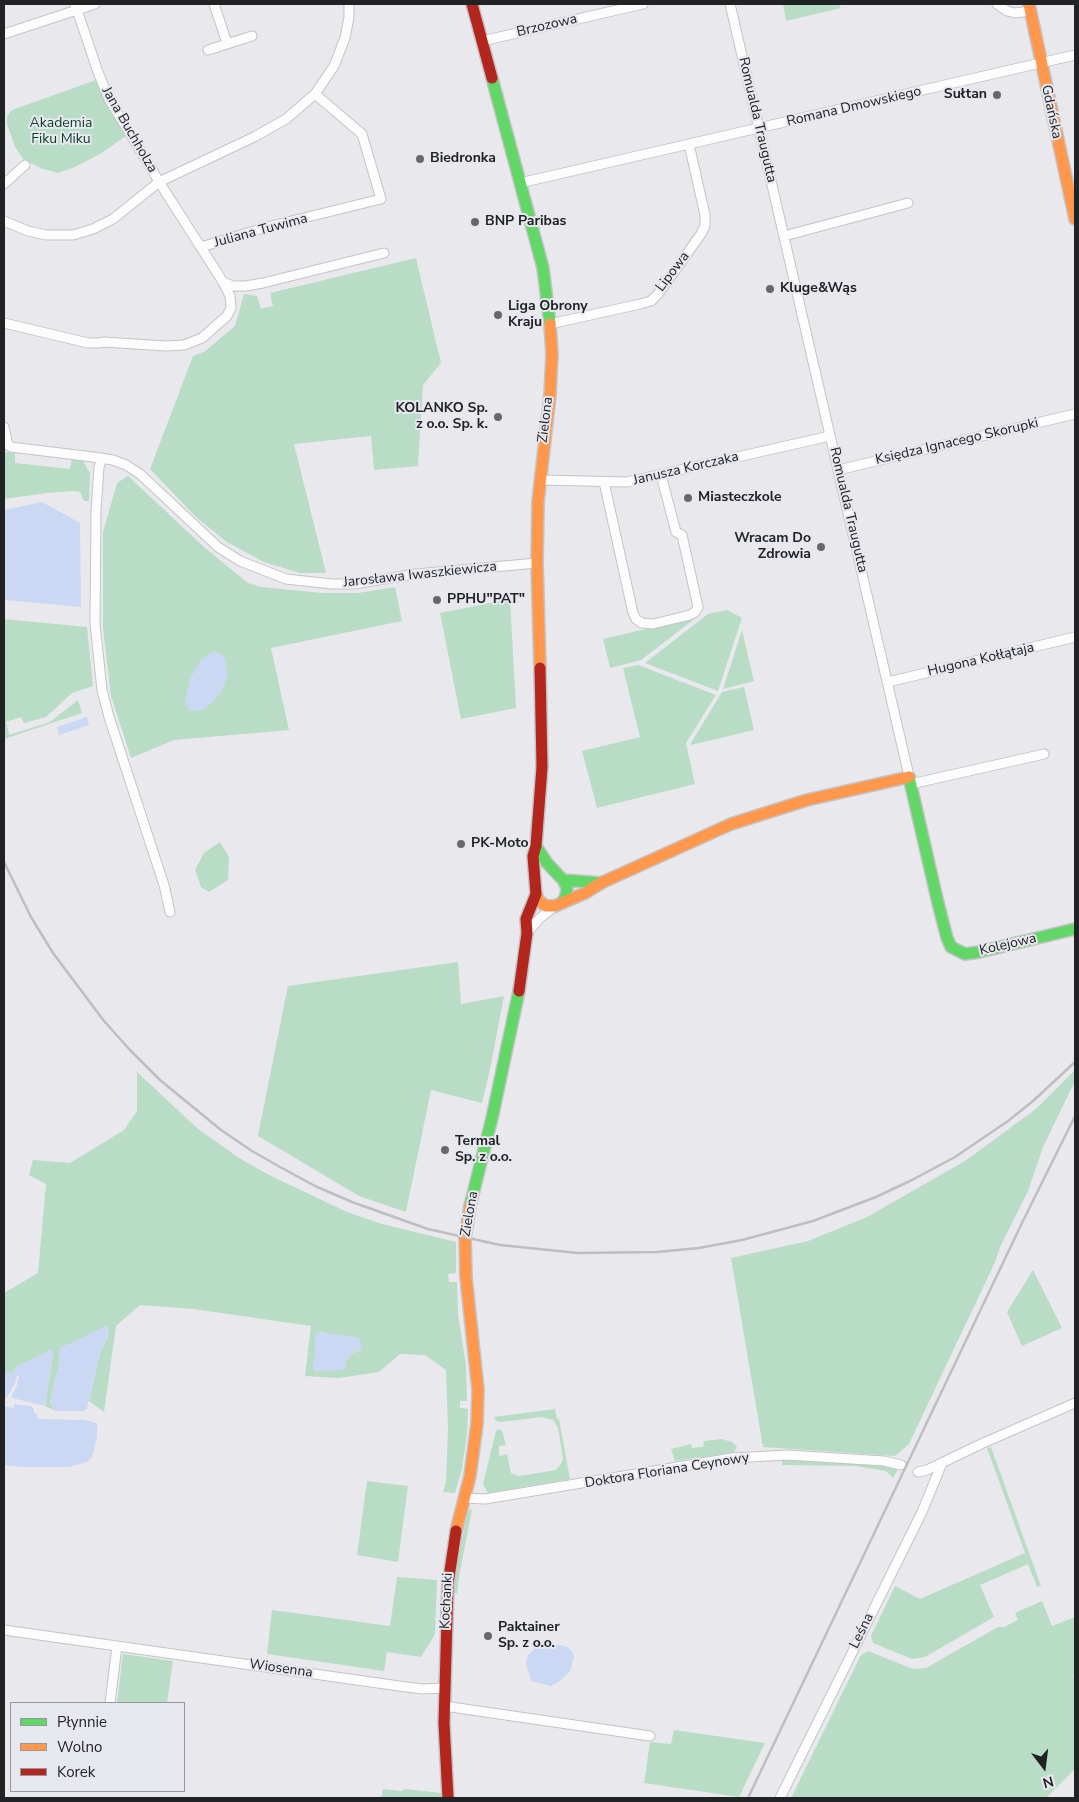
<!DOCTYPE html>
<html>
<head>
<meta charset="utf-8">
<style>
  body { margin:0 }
  #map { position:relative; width:1079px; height:1802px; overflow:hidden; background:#e9e9ed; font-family:"Nunito Sans",sans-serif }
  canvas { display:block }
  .frame { position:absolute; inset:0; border:5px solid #212224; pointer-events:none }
  .legend { position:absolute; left:10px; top:1702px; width:175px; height:90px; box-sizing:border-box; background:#e7e8ef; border:1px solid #98999e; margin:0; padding:6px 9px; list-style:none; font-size:15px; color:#212224 }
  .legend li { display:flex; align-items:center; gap:10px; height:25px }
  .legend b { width:25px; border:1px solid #98999e }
  .north { position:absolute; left:1019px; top:1742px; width:50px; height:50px; -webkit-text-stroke:4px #e7e8ef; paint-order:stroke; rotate:165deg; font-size:14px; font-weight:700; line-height:20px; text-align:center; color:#212224 }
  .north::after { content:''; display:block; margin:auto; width:18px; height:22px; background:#212224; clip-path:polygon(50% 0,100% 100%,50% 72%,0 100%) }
</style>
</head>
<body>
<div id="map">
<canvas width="1079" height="1802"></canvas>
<div class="frame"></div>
<ul class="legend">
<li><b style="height:6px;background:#63d668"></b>Płynnie</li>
<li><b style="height:6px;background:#ff974d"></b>Wolno</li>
<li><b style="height:6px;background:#b3261e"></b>Korek</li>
</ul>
<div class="north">N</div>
</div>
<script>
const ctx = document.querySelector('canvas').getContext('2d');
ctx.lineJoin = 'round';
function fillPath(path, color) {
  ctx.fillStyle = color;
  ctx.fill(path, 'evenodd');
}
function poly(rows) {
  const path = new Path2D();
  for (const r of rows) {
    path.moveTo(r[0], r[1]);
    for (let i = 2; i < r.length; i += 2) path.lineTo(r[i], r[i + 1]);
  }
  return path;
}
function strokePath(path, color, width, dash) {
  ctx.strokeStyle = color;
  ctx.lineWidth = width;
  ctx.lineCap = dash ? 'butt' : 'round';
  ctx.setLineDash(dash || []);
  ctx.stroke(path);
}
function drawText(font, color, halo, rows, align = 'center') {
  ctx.font = font + ' "Nunito Sans",sans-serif';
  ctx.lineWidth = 4;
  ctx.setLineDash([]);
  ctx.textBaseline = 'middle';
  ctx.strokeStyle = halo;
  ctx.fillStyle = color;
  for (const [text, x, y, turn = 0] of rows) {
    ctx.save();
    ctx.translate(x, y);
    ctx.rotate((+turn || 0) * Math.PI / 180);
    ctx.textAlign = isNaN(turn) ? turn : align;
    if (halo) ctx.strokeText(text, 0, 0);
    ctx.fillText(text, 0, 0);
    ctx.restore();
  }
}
fillPath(poly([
  [783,4,838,4,841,8,786,21],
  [96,80,108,107,126,136,100,154,75,167,58,173,43,169,24,160,15,147,7,124,7,116,12,110],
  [416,258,441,363,423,385,418,466,374,470,371,436,294,444,326,573,300,573,264,562,227,542,196,517,150,469,193,356,204,352,235,326,244,294,257,296,261,309,273,306,270,293],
  [4,452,15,453,15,463,70,469,72,459,83,461,90,473,89,501,84,501,80,492,74,491,46,493,4,499],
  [128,476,204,547,248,583,261,587,323,593,358,593,395,587,402,621,271,648,289,730,174,740,131,758,111,696,103,628,103,532,117,483],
  [510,599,516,708,461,719,440,613],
  [727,610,742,618,718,691,645,663,708,614],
  [697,617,641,660,610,668,603,639],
  [4,619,87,627,93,686,72,693,46,717,24,723,21,717,6,722,9,735,50,722,78,700,82,713,4,739],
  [742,630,754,681,723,689],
  [638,665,716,695,686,743,695,784,597,808,582,751,640,737,623,668],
  [744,687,754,730,691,745,691,743,722,692],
  [220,842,229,857,228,880,209,892,201,887,195,870,204,853],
  [458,962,461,1004,504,996,490,1069,482,1103,431,1090,406,1212,359,1196,258,1136,288,986],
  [1075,1070,1075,1081,1043,1147,1028,1191,1000,1247,995,1262,909,1444,895,1456,763,1447,731,1258,808,1241,867,1217,965,1161,1036,1109],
  [137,1072,197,1128,239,1158,269,1175,347,1212,382,1224,456,1242,456,1273,448,1274,449,1282,457,1282,458,1315,466,1365,467,1401,460,1401,460,1408,468,1409,467,1434,462,1469,455,1493,443,1492,446,1482,448,1429,446,1370,425,1355,400,1354,379,1372,339,1378,305,1376,311,1326,194,1309,140,1305,116,1326,104,1412,89,1401,100,1353,108,1336,106,1326,79,1340,60,1348,59,1364,50,1402,54,1410,45,1406,53,1354,48,1352,20,1365,15,1368,14,1373,4,1372,4,1293,38,1273,46,1184,29,1175,33,1160,70,1163,124,1130,137,1111],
  [321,1332,326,1333,356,1352,351,1353,349,1359,345,1361,346,1365,313,1366,315,1355,315,1336],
  [1033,1270,1062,1328,1022,1346,1007,1312],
  [555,1409,557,1419,559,1419,570,1479,488,1493,483,1484,496,1431,499,1429,502,1431,506,1445,499,1446,499,1453,500,1456,507,1454,511,1473,518,1476,526,1475,556,1470,562,1462,563,1458,558,1428,553,1420,542,1417,501,1422,496,1421,494,1417],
  [721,1439,732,1442,737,1447,734,1452,725,1454,675,1461,671,1449,691,1444,692,1448,703,1447,704,1441],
  [991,1447,1041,1586,1037,1587,1028,1564,980,1585,994,1617,925,1657,912,1659,873,1643,871,1636,895,1586,920,1599,1025,1553,987,1448],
  [782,1459,842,1461,890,1466,898,1469,893,1478,886,1471,855,1466,782,1465],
  [367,1481,408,1486,398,1562,357,1555],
  [472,1509,459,1577,457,1594,454,1592,457,1562,468,1511],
  [397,1577,437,1580,435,1634,421,1657,387,1652,384,1671,267,1654,272,1610,390,1626],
  [1042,1601,1052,1626,1075,1617,1075,1675,1073,1676,1075,1680,1075,1769,1046,1798,791,1798,861,1655,868,1651,913,1669,926,1668,998,1627,1004,1627,1018,1620,1015,1613],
  [123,1654,173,1661,167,1703,117,1703],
  [674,1730,765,1743,739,1797,644,1783,650,1742,671,1744],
  [383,1789,401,1791,405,1789,442,1793,442,1798,381,1798]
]), '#b8dcc5');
fillPath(poly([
  [42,502,80,523,81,607,4,600,4,510],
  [214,651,224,656,228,674,221,693,204,710,189,711,185,699,191,677,201,660],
  [87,717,89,725,59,735,57,727],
  [106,1326,108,1327,109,1330,108,1336,100,1353,87,1408,84,1411,58,1411,54,1410,50,1402,59,1364,60,1348],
  [317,1332,355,1337,359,1338,362,1347,360,1351,351,1353,349,1359,345,1361,345,1368,341,1370,315,1371,313,1369,313,1366,315,1355,315,1337],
  [52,1349,53,1354,45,1406,12,1398,12,1394,16,1388,19,1376,17,1376,14,1385,7,1397,4,1397,4,1372,14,1373,15,1368],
  [14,1404,31,1406,34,1409,34,1413,37,1414,38,1419,84,1420,97,1423,97,1438,92,1457,87,1462,69,1467,24,1467,4,1465,4,1406,14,1408],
  [556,1644,567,1647,572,1651,574,1657,570,1671,559,1682,551,1686,531,1681,526,1663,528,1655,534,1649,548,1645]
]), '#cbd8f3');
const street = poly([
  [214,4,227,43],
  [730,4,909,776],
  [997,4,1007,11,1015,13,1030,11],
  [4,34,95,4],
  [482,41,643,4],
  [208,50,252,36],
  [520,183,1075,55],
  [4,184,25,165],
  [4,221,28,231,46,235,73,235,93,229,113,219,159,182,254,137,286,119,315,94,334,66,345,38,349,17,349,4],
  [784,236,908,203],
  [201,247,267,227,381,199,362,134,315,94],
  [223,282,233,286,246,286,263,283,384,253],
  [4,323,88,343,98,343,104,342,166,346,184,345,202,338,227,316,231,308,230,296,223,282,163,188,109,99,98,72,75,4],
  [550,324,640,304,651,301,659,293,701,234,705,226,705,215,689,144],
  [4,427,8,445,11,447,93,457,113,460,126,465,140,474,218,547,240,561,286,579,332,584,354,584,416,574,537,563],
  [102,458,99,467,96,511,95,624,102,690,109,717,164,885,170,912],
  [838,470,1075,414],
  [540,480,627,482,830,436],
  [604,482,633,613,636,619,642,623,653,624,690,615,695,612,698,607,682,535,676,532,661,475],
  [888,682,1075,637],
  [911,784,1044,754],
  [527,933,540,918,555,906],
  [918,1472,927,1470,981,1444,1075,1403],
  [464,1498,485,1499,732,1458,787,1455,884,1461,901,1465],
  [4,1630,399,1686,422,1689,444,1688],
  [110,1703,117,1646],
  [444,1706,650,1736],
  [780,1798,922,1512,942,1463]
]);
const fast = poly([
  [492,78,543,268,550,324],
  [909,777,938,903,947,938,951,947,965,954,979,952,1075,929],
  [536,846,547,863,563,880,567,887,566,896,562,903],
  [563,880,601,883],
  [470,1206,492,1118,519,991]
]);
const slow = poly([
  [1029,4,1075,219],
  [540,668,537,563,538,502,550,395,552,354,550,324],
  [536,894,539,901,546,906,555,906,585,893,601,883,731,824,807,800,909,777],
  [456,1531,470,1476,477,1424,478,1390,466,1277,465,1238,470,1206]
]);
const jam = poly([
  [472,4,492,78],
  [519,991,527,933,526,919,536,894,533,856,536,846,542,767,540,668],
  [448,1798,444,1723,448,1584,456,1531]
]);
strokePath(street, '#c4c4c7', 11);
strokePath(fast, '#c4c4c7', 14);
strokePath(slow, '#c4c4c7', 14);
strokePath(jam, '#c4c4c7', 14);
strokePath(street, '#fcfcfc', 9);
strokePath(fast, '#63d668', 11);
strokePath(slow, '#ff974d', 11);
strokePath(jam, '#b3261e', 11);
strokePath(poly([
  [4,862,31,917,53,953,104,1021,130,1050,160,1080,221,1130,252,1151,280,1167,315,1186,352,1202,428,1229,500,1245,578,1253,657,1252,699,1248,742,1240,813,1221,876,1197,912,1180,955,1157,1008,1121,1033,1101,1075,1062],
  [748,1798,1021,1225,1075,1116]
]), '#bebebf', 2.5);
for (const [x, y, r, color] of [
  [997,95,5,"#67686a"],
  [420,159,5,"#67686a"],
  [475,222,5,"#67686a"],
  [770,289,5,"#67686a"],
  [498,315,5,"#67686a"],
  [498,417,5,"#67686a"],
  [688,498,5,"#67686a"],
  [821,547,5,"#67686a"],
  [437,600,5,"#67686a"],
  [461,844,5,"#67686a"],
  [445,1150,5,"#67686a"],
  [488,1636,5,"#67686a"]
]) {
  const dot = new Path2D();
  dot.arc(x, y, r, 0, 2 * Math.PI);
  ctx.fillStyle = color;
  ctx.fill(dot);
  strokePath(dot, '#e7e8ef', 2);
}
drawText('14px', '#212224', '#e7e8ef', [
  ["Brzozowa",547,26,-13],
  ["Romana Dmowskiego",854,107,-13],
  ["Gdańska",1051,112,78],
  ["Romualda Traugutta",757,120,77],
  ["Jana Buchholza",129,130,60],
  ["Juliana Tuwima",261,231,-15],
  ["Lipowa",673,272,-53],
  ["Zielona",546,420,-83],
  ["Księdza Ignacego Skorupki",957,442,-13],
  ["Janusza Korczaka",686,469,-13],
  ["Romualda Traugutta",848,510,77],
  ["Jarosława Iwaszkiewicza",420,575,-6],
  ["Hugona Kołłątaja",981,660,-13],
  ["Kolejowa",1008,945,-13],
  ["Zielona",470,1214,-80],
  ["Doktora Floriana Ceynowy",667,1471,-9],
  ["Kochanki",447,1601,-87],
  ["Leśna",862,1631,-64],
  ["Wiosenna",281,1669,8]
]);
drawText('bold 14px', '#212224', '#e7e8ef', [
  ["Sułtan",987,95,"right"],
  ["Biedronka",430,159],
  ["BNP Paribas",485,222],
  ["Kluge&Wąs",780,289],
  ["Liga Obrony",508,307],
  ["Kraju",508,323],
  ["KOLANKO Sp.",488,409,"right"],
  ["z o.o. Sp. k.",488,425,"right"],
  ["Miasteczkole",698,498],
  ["Wracam Do",811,539,"right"],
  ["Zdrowia",811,555,"right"],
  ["PPHU\"PAT\"",447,600],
  ["PK-Moto",471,844],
  ["Termal",455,1142],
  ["Sp. z o.o.",455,1158],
  ["Paktainer",498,1628],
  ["Sp. z o.o.",498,1644]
], 'left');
drawText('14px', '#093d21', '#e7e8ef', [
  ["Akademia",61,124],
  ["Fiku Miku",61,140]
]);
</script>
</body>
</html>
